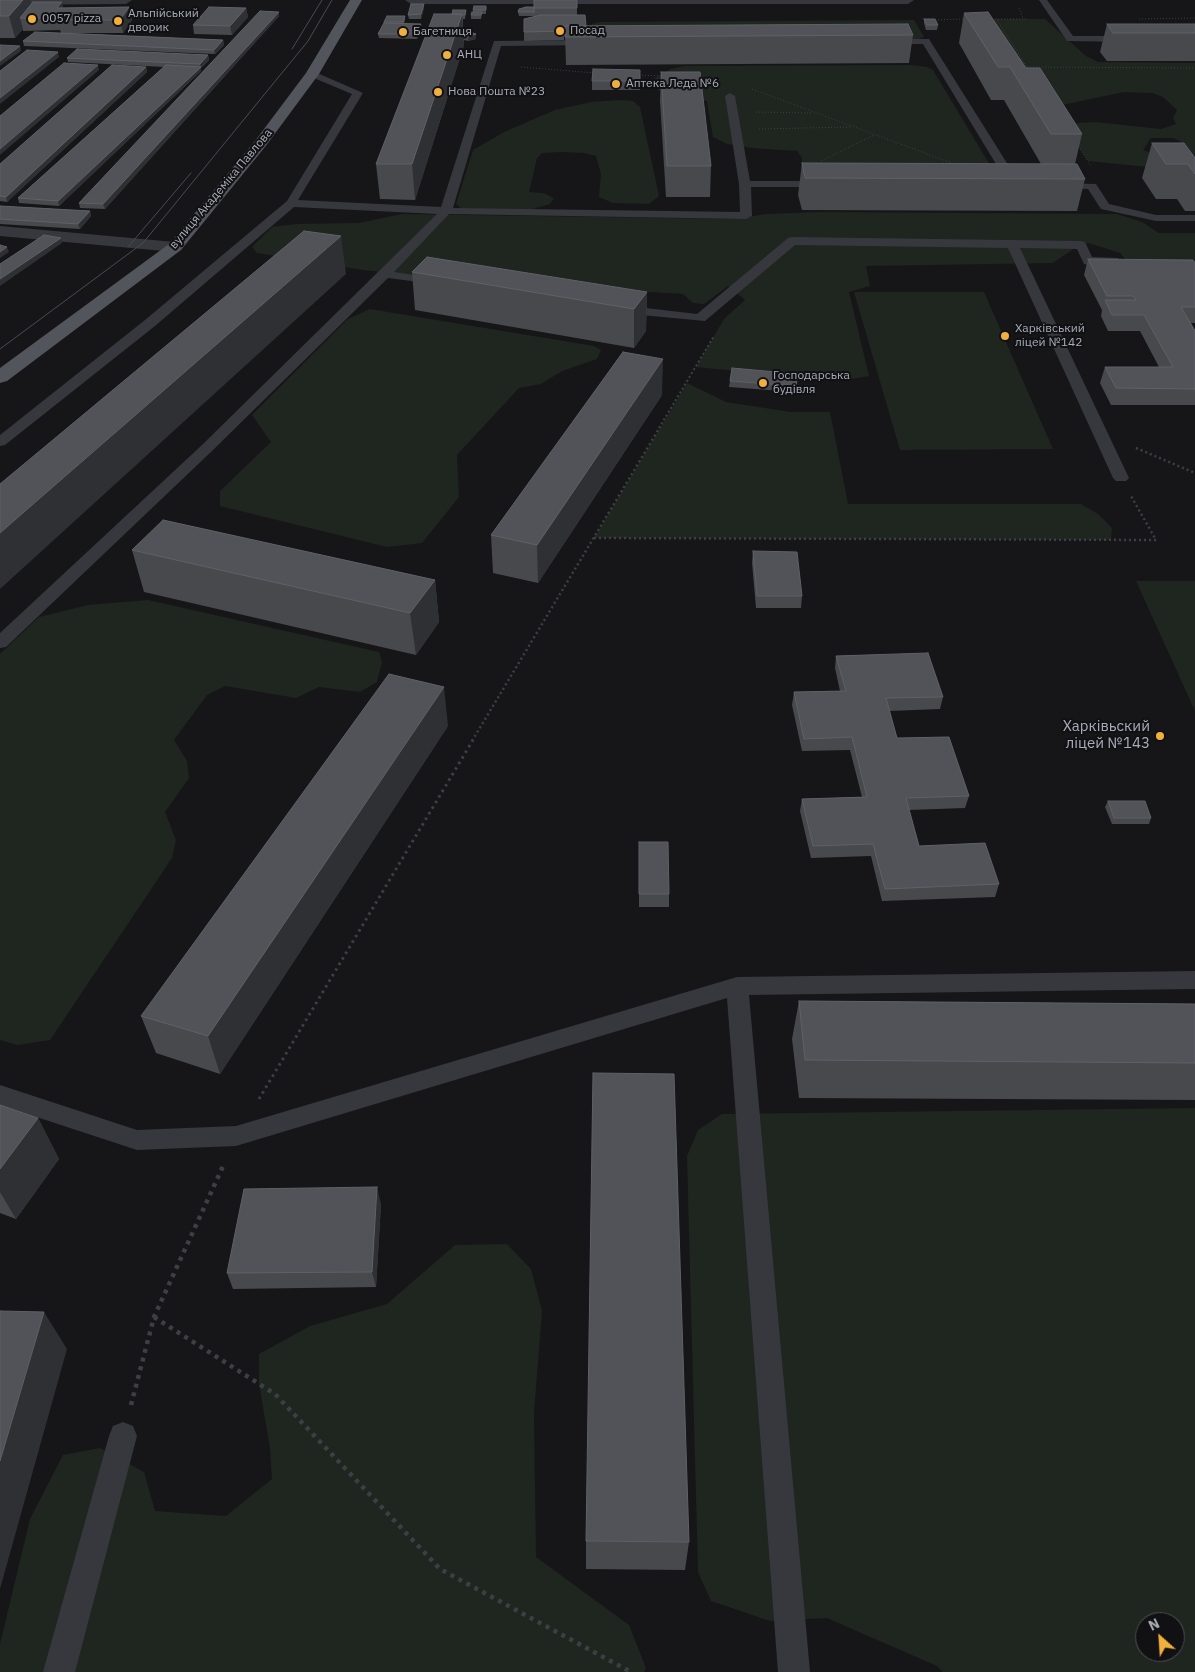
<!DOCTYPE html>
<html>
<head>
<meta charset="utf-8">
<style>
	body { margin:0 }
	#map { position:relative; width:1195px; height:1672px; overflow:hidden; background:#161618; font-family:"IBM Plex Sans",sans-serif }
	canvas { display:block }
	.north { position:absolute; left:1135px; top:1612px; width:50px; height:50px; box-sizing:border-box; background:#111113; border:1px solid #4d4f55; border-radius:50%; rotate:334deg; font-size:14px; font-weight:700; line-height:20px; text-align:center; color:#a8adb8 }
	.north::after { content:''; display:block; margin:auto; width:18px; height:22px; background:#f2b134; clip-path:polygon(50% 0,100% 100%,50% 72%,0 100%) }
</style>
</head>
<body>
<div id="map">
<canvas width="1195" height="1672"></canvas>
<div class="north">N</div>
</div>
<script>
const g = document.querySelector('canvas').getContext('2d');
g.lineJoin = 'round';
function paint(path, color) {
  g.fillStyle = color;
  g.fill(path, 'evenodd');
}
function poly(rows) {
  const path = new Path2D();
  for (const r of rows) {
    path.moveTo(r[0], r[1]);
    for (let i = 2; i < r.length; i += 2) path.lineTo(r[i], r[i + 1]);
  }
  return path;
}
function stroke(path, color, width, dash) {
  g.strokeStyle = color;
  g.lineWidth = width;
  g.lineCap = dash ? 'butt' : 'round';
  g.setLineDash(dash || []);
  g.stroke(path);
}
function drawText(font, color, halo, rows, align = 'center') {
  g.font = font + ' "IBM Plex Sans",sans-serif';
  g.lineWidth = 4;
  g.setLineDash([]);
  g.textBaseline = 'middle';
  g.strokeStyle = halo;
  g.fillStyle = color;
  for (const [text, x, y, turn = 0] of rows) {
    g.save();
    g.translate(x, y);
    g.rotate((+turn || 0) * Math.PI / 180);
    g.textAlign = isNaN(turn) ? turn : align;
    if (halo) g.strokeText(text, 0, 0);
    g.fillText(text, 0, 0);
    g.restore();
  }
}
const green = poly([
	[978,19,1045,19,1086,56,1098,62,1195,63,1195,169,1192,158,1180,141,1173,138,1151,138,1143,150,1158,156,1159,168,1088,161,1067,129,1078,123,1095,122,1161,129,1176,124,1173,118,1177,110,1163,97,1152,93,1124,92,1062,105,1050,103],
	[914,20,924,37,916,40,589,35,592,24,600,22],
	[910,65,927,67,933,70,993,170,801,171,802,158,797,151,752,148,727,144,713,137,707,101,671,95,658,90,651,80,671,69,684,66],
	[620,100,633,101,640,107,659,196,649,204,613,203,599,197,601,174,596,156,584,153,561,152,542,153,537,158,529,192,543,193,554,198,550,204,529,210,462,209,456,204,473,150,504,132,555,110,591,102],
	[819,212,1117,214,1142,222,1159,233,1195,233,1195,275,1132,267,1120,253,1092,244,1066,241,1072,250,1053,263,866,266,870,286,849,292,869,376,838,381,696,367,724,319,745,300,728,286,704,304,693,303,683,294,451,279,363,270,257,253,252,247,272,227,296,224,359,223,402,214,738,219,765,214],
	[854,292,984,292,1053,449,900,450],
	[370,309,594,346,601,350,597,359,562,371,541,384,519,388,457,455,459,497,422,543,387,547,220,506,220,491,271,442,252,415,348,319],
	[687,383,726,402,791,412,830,412,848,504,1081,504,1098,514,1112,528,1111,540,594,538],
	[1136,581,1195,581,1195,711],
	[148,600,379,652,382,662,377,682,360,692,319,687,296,698,225,686,207,695,174,740,187,761,189,778,165,812,176,840,172,858,50,1040,17,1045,0,1040,0,654,39,617,88,605],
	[1195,1108,1195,1672,943,1672,937,1666,827,1618,770,1621,711,1601,698,1572,687,1156,698,1130,722,1114],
	[1145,1622,1175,1622,1175,1652,1145,1652],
	[507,1244,531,1269,542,1311,534,1413,536,1557,629,1625,646,1668,644,1672,0,1672,0,1644,30,1519,63,1455,100,1448,144,1472,155,1511,226,1516,272,1479,270,1449,259,1383,259,1354,310,1326,387,1304,455,1245]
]);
const pathFar4 = poly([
	[1019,8,1023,18],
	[989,19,1028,19],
	[1139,19,1195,18],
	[932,20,966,19],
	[997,20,1030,72],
	[521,67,595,73],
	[1027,67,1195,68],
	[636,75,665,76],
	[698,78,717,79],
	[752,89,957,165],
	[756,112,812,113],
	[759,129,850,127],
	[1077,144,1091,166],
	[821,161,874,135]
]);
const pathFar3 = poly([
	[659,428,714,336]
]);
const pathFar2 = poly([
	[1136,448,1195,473],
	[594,538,1156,540,1131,496],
	[472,741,660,427]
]);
const pathFar1 = poly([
	[259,1099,473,740]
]);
const path = poly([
	[154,1317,275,1394,440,1569,631,1672],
	[131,1405,154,1317,224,1164]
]);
const service = poly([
	[1039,0,1047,0,1073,36,1131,36,1136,39,1131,42,1067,41,1039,0],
	[884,39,929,39,1022,187,1020,189,1016,190,1010,187,923,44,887,44,884,43,884,39],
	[593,40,596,41,596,45,501,46,453,208,740,212,739,184,725,96,730,93,735,96,750,181,826,181,832,184,826,187,751,187,752,216,746,219,449,214,394,272,442,279,444,282,442,285,388,278,212,451,6,647,0,648,0,633,202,445,437,214,294,207,155,326,5,445,0,446,0,435,145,320,287,201,352,94,309,76,309,72,315,72,363,93,298,200,441,207,494,41,593,40],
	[1057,183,1096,184,1109,204,1156,215,1195,215,1195,221,1156,221,1101,209,1088,189,1053,188,1053,184,1057,183],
	[792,237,1081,241,1085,242,1092,257,1118,258,1120,261,1118,264,1114,265,1088,265,1084,264,1077,249,1020,248,1129,478,1126,481,1116,481,1113,478,1008,248,795,245,705,321,620,313,614,309,620,305,697,314,788,238,792,237],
	[1195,971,1195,989,749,995,810,1672,778,1672,727,998,236,1146,137,1150,0,1105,0,1085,137,1130,236,1126,737,977,1195,971],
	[123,1422,133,1426,137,1436,75,1672,43,1672,109,1436,113,1426,123,1422]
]);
const minor = poly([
	[0,226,175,242,181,244,183,247,181,250,175,252,0,236,0,226]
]);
const tertiary = poly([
	[0,0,132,0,126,4,0,5,0,0],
	[405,0,914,0,908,4,411,4,405,0]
]);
const primary = poly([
	[350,0,362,0,319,74,265,147,181,250,7,381,0,383,0,368,169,244,255,141,306,73,350,0]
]);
const tram = poly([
	[292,49,322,0],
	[128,247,191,173],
	[0,349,143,243,308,41,332,0]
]);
const wall = poly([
	[0,0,63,8,129,7,132,20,123,33,64,33,223,40,224,45,215,54,24,46,23,41,61,33,60,30,23,31,23,29,15,38,0,38],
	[577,0,577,15,586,26,913,35,909,63,566,65,565,36,564,36,564,40,524,41,524,32,534,16,519,16,518,12,534,7],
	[424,4,424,8,421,19,409,19,408,15],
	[486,6,486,14,482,14,481,19,471,19,471,15,473,12,473,10],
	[246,8,248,17,232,35,194,34,193,25],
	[466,10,465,19,463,19,463,30,476,34,476,39,468,41,464,40,464,45,415,200,380,199,376,164,452,14],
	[279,12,279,16,105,209,80,208,79,203],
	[964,13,1026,68,1082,134,1075,164,1085,179,1077,211,802,210,798,195,802,163,1041,164,1004,100,991,100,959,43],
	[405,16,405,20,404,24,421,28,417,39,379,38,378,34,384,22],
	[924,19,938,25,937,30,926,30,924,23],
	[1107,24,1195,24,1195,61,1107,61,1100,52],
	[208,55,209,60,201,68,201,71,59,206,19,203,18,198,164,67,68,62,67,58],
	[146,67,147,72,7,202,0,201,0,164],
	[661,72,711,166,710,197,666,197,660,101],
	[592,81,640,81,640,90,592,90],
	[1152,143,1195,158,1195,211,1185,211,1177,199,1156,199,1142,178],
	[0,206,90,211,91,216,80,229,0,224],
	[1088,259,1195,263,1195,323,1191,323,1195,330,1195,405,1111,405,1100,383,1105,367,1159,367,1140,331,1108,331,1101,316,1102,310,1084,275],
	[412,272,647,292,646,331,634,348,415,310],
	[798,374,795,392,729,387,730,381],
	[662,395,538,583,493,573,491,535],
	[132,550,435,580,439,622,416,655,144,592],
	[753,551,802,596,801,608,756,608,752,563],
	[836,656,943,697,940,709,889,711,897,738,969,796,965,808,909,810,919,846,999,884,995,897,882,901,871,856,811,858,800,811,802,799,862,797,850,750,802,751,792,705,794,692,840,691,835,668],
	[448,726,220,1074,156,1053,141,1016],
	[1108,801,1151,818,1149,824,1112,824,1105,807],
	[639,842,669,894,669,907,639,907],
	[799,1001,1195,1004,1195,1100,799,1098,792,1039],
	[0,1105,38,1118,59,1159,16,1219,0,1213],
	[381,1204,376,1287,233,1289,227,1273],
	[586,1541,689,1542,685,1570,586,1569]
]);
const shadedWall = poly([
	[23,0,30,0,34,16,20,18,23,29,15,38,9,16],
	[62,2,65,15,57,8],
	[424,4,424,8,421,19,421,14],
	[129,7,132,20,123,33,120,20],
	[246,8,248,17,232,35,230,26],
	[279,12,279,16,105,209,103,204],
	[462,14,464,45,415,200,412,164],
	[421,24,421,28,417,39,416,34],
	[476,34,476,39,468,41,468,37],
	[223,40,224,45,215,54,214,50],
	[20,46,21,51,0,66,0,61],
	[58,52,59,57,0,104,0,98],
	[208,55,209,60,201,68,200,64],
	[98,65,99,70,0,155,0,149],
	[146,67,147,72,7,202,6,197],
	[201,67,201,71,59,206,58,201],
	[90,211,91,216,80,229,78,224],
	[341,236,346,274,0,589,0,533],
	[61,238,62,243,0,286,0,279],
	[7,247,9,252,0,258,0,252],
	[647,292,646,331,634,348,634,309],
	[663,359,662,395,538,583,537,545],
	[435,580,439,622,416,655,410,613],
	[444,687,448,726,220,1074,208,1036],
	[38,1118,59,1159,16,1219,0,1192,0,1169],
	[377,1187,381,1204,376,1287,372,1272],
	[44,1312,67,1349,0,1589,0,1461]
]);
const building = poly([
	[0,0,23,0,9,16,0,16,0,0],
	[534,0,577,0,577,8,534,8,534,0],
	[33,2,62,2,57,8,129,7,120,20,58,20,60,18,20,18,33,2],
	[411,4,424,4,421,14,408,15,411,4],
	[474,6,486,6,486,10,473,10,474,6],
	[209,7,246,8,230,26,193,25,209,7],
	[526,7,534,7,534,12,518,12,519,9,526,7],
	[453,10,466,10,465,15,452,14,453,10],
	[260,11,279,12,103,204,79,203,260,11],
	[472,12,482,12,481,15,471,15,472,12],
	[988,12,1026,68,1040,68,1082,134,1051,134,1010,67,998,67,964,13,988,12],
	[434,14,462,14,412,164,376,164,434,14],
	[541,15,585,15,586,26,565,26,565,27,564,27,564,31,524,32,524,19,541,15],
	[387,16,405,16,403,22,384,22,387,16],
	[924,19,935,19,938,25,927,25,924,19],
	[384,23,421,24,416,34,378,34,384,23],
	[908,24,913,35,565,37,565,26,908,24],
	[1107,24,1195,24,1195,33,1113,33,1107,24],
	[463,30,476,34,468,37,464,35,463,30],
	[35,32,223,40,214,50,23,41,35,32],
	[0,45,20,46,0,61,0,45],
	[77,49,208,55,200,64,67,58,77,49],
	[27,50,58,52,0,98,0,71,27,50],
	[64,63,98,65,0,149,0,116,64,63],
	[112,65,146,67,6,197,0,196,0,164,112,65],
	[166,65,201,67,58,201,18,198,166,65],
	[593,69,640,70,640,81,592,81,593,69],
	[661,72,700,72,711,166,667,166,661,72],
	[1152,143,1184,143,1195,158,1195,174,1188,164,1166,164,1152,143],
	[802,163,1077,164,1085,179,805,178,802,163],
	[0,206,90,211,78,224,0,219,0,206],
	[304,231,341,236,0,533,0,484,304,231],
	[44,235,61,238,0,279,0,264,44,235],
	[0,245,7,247,0,252,0,245],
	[427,257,647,292,634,309,412,272,427,257],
	[1088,259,1193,260,1195,263,1195,307,1181,307,1195,331,1195,389,1116,388,1105,367,1173,367,1144,315,1112,315,1105,300,1136,300,1133,296,1107,296,1088,259],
	[623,352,663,359,537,545,491,535,623,352],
	[732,368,798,374,796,386,730,381,732,368],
	[163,520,435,580,410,613,132,550,163,520],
	[753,551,797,552,802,596,757,596,753,551],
	[928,653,943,697,886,698,897,738,949,737,969,796,906,798,919,846,985,843,999,884,885,889,873,844,813,846,802,799,867,797,852,737,804,739,794,692,846,691,836,656,928,653],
	[389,674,444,687,208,1036,141,1016,389,674],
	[1108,801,1145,801,1151,818,1114,818,1108,801],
	[639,842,668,842,669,894,639,894,639,842],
	[799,1001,1195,1004,1195,1063,805,1060,799,1001],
	[593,1073,674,1074,689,1542,586,1541,593,1073],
	[0,1105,38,1118,0,1169,0,1105],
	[377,1187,372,1272,227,1273,244,1189,377,1187],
	[0,1311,44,1312,0,1461,0,1311]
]);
const markers = [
	[32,19,5,"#f2b134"],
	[118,21,5,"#f2b134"],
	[560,31,5,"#f2b134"],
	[403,32,5,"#f2b134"],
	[447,55,5,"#f2b134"],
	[616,84,5,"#f2b134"],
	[438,92,5,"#f2b134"],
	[1005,336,5,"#f2b134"],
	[763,383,5,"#f2b134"],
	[1160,736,5,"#f2b134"]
];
const farPoinames = [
	["Альпійський",128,14],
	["дворик",128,28],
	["0057 pizza",42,19],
	["Посад",570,31],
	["Багетниця",413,32],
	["АНЦ",457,55],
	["Аптека Леда №6",626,84],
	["Нова Пошта №23",448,92],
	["Харківський",1015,329],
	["ліцей №142",1015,343],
	["Господарська",773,376],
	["будівля",773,390]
];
const farStreetnames = [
	["вулиця Академіка Павлова",221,189,-50]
];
const poiNames = [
	["Харківьский",1150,727],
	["ліцей №143",1150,744]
];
paint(green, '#1e261f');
stroke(pathFar4, '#3d3f44', 1, [1, 2]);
stroke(pathFar3, '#3d3f44', 2, [2, 2.5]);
stroke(pathFar2, '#3d3f44', 2.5, [2, 3]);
stroke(pathFar1, '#3d3f44', 3, [2.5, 4]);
stroke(path, '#3d3f44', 4.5, [4, 5]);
paint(service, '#37383d');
paint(minor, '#37383d');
paint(tertiary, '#37383d');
paint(primary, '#53555c');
stroke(tram, '#4a4c52', 1);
paint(wall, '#47494d');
paint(shadedWall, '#2f3033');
paint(building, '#525359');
stroke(building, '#5f6168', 1);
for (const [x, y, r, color] of markers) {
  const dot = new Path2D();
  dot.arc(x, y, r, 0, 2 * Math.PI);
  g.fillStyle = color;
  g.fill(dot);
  stroke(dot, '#111113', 2);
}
drawText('12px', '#a8adb8', '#111113', farPoinames, 'left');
drawText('12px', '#a8adb8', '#111113', farStreetnames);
drawText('15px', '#a8adb8', '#111113', poiNames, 'right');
</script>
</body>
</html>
